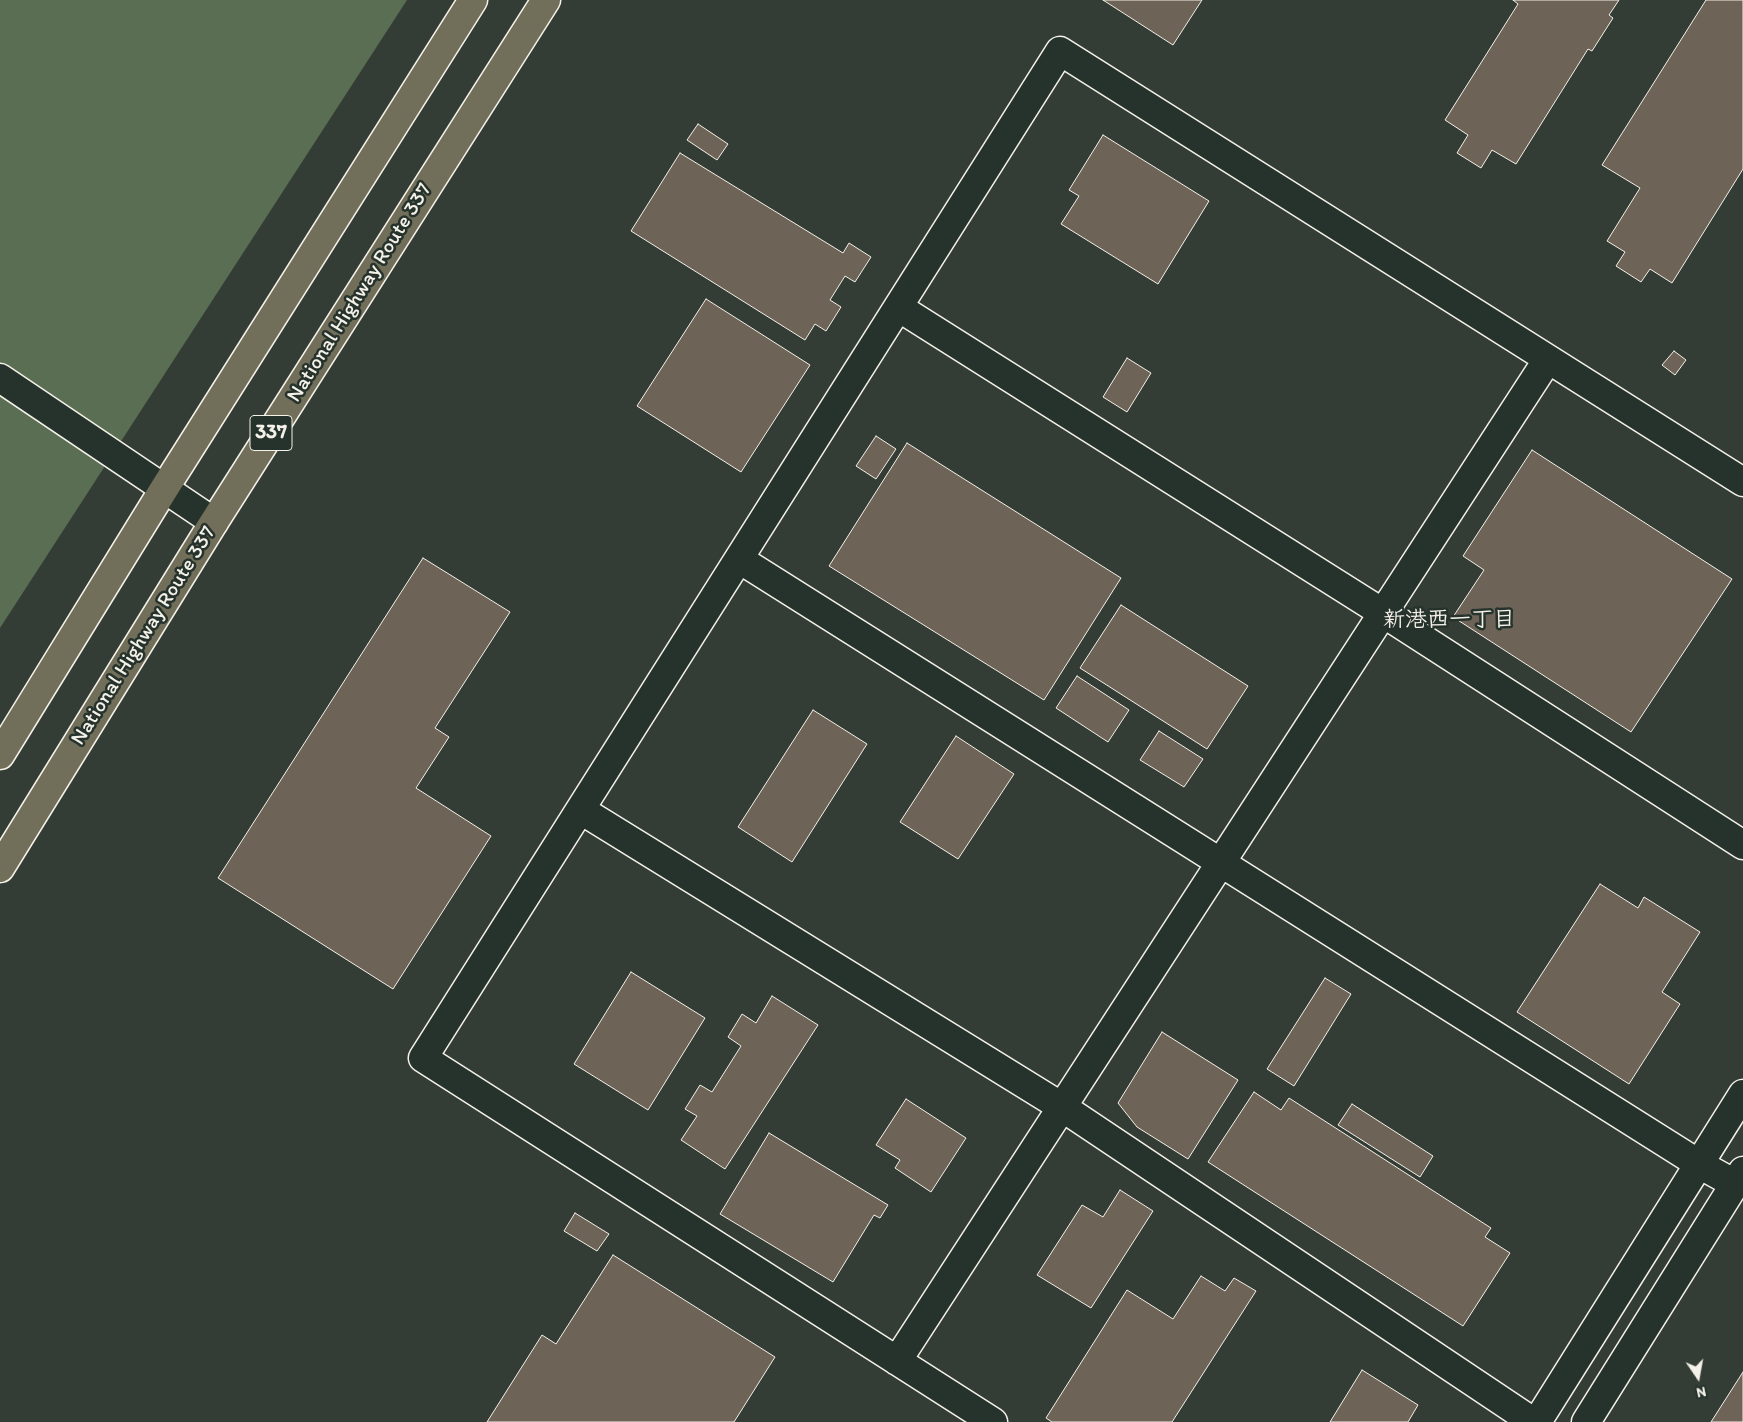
<!DOCTYPE html>
<html>
<head>
<meta charset="utf-8">
<style>
	body { margin:0 }
	#map { position:relative; width:1743px; height:1422px; overflow:hidden; background:#343d35; font-family:Itim,sans-serif }
	canvas { display:block }
	.north { position:absolute; left:1673px; top:1352px; width:50px; height:50px; -webkit-text-stroke:4px #26332d; paint-order:stroke; rotate:168deg; font-size:14px; font-weight:700; line-height:20px; text-align:center; color:#f4f1e8 }
	.north::after { content:''; display:block; margin:auto; width:18px; height:22px; background:#f4f1e8; clip-path:polygon(50% 0,100% 100%,50% 72%,0 100%) }
</style>
</head>
<body>
<div id="map">
<canvas width="1743" height="1422"></canvas>
<div class="north">N</div>
</div>
<script>
const g = document.querySelector('canvas').getContext('2d');
g.lineJoin = 'round';
function paint(path, color) {
  g.fillStyle = color;
  g.fill(path, 'evenodd');
}
function poly(rows) {
  const path = new Path2D();
  for (const r of rows) {
    path.moveTo(r[0], r[1]);
    for (let i = 2; i < r.length; i += 2) path.lineTo(r[i], r[i + 1]);
  }
  return path;
}
function stroke(path, color, width, dash) {
  g.strokeStyle = color;
  g.lineWidth = width;
  g.lineCap = dash ? 'butt' : 'round';
  g.setLineDash(dash || []);
  g.stroke(path);
}
function drawText(font, color, halo, rows, align = 'center') {
  g.font = font + ' Itim,"Klee One",sans-serif';
  g.lineWidth = 5;
  g.setLineDash([]);
  g.textBaseline = 'middle';
  g.strokeStyle = halo;
  g.fillStyle = color;
  for (const [text, x, y, turn = 0] of rows) {
    g.save();
    g.translate(x, y);
    g.rotate((+turn || 0) * Math.PI / 180);
    g.textAlign = isNaN(turn) ? turn : align;
    if (halo) g.strokeText(text, 0, 0);
    g.fillText(text, 0, 0);
    g.restore();
  }
}
const green = poly([
	[0,0,407,0,0,628]
]);
const building = poly([
	[1103,0,1202,0,1173,45,1103,0],
	[1513,0,1619,0,1609,15,1613,18,1592,51,1588,49,1516,164,1492,150,1481,168,1457,153,1468,135,1445,120,1518,4,1513,0],
	[1706,0,1743,0,1743,169,1672,283,1650,269,1641,282,1616,266,1625,252,1607,241,1640,188,1602,165,1706,0],
	[698,124,728,144,717,160,687,140,698,124],
	[1103,135,1209,201,1158,284,1061,224,1079,196,1069,190,1103,135],
	[680,153,843,253,849,243,871,257,855,282,845,276,830,300,841,307,826,331,815,324,805,340,631,231,680,153],
	[706,299,810,365,741,472,637,406,706,299],
	[1674,351,1686,360,1675,375,1662,365,1674,351],
	[1127,358,1151,373,1127,412,1103,397,1127,358],
	[876,436,896,449,876,479,856,466,876,436],
	[907,443,1121,578,1044,700,829,566,907,443],
	[1532,450,1732,579,1631,732,1453,617,1484,570,1463,556,1532,450],
	[423,558,510,612,435,728,449,737,416,788,491,836,393,989,218,878,423,558],
	[1121,605,1248,686,1207,749,1080,668,1121,605],
	[1077,676,1129,710,1108,742,1056,708,1077,676],
	[813,710,867,744,792,862,738,827,813,710],
	[1159,731,1203,759,1184,787,1140,760,1159,731],
	[956,736,1014,774,958,859,900,822,956,736],
	[1600,884,1638,908,1644,897,1700,932,1662,992,1680,1004,1629,1084,1517,1012,1600,884],
	[631,972,705,1018,648,1110,574,1064,631,972],
	[1325,978,1351,994,1294,1086,1267,1069,1325,978],
	[772,996,818,1025,725,1169,681,1140,697,1116,685,1109,700,1085,712,1092,741,1046,728,1037,742,1014,756,1023,772,996],
	[1162,1032,1238,1080,1188,1159,1137,1127,1118,1103,1162,1032],
	[1254,1092,1281,1110,1289,1098,1491,1228,1485,1237,1510,1253,1463,1326,1208,1162,1254,1092],
	[906,1099,966,1138,931,1192,895,1168,900,1160,876,1145,906,1099],
	[1352,1104,1433,1156,1420,1177,1338,1125,1352,1104],
	[769,1133,888,1205,880,1218,874,1215,833,1282,720,1214,769,1133],
	[1120,1190,1153,1211,1091,1308,1037,1275,1082,1205,1103,1217,1120,1190],
	[575,1213,609,1234,597,1251,564,1231,575,1213],
	[613,1255,775,1357,734,1422,487,1422,542,1335,556,1344,613,1255],
	[1201,1276,1225,1291,1234,1278,1256,1291,1172,1422,1052,1422,1046,1418,1127,1290,1173,1319,1201,1276],
	[1362,1370,1418,1405,1408,1422,1330,1422,1362,1370],
	[1743,1372,1743,1422,1711,1422,1743,1372]
]);
const street = poly([
	[898,307,1383,613,1743,845],
	[0,378,214,522],
	[739,559,1699,1164,1735,1184],
	[581,810,1062,1107,1533,1422],
	[897,1361,1548,359],
	[993,1422,423,1058,1060,51,1743,482]
]);
const secondary = poly([
	[1537,1422,1743,1094],
	[1586,1422,1743,1171]
]);
const highway = poly([
	[0,755,164,489,473,0],
	[0,868,214,522,546,0]
]);
const shields = [
	[271,433,42]
];
const shieldNames = [
	["337",271,433]
];
const streetNames = [
	["National Highway Route 337",360,293,-58],
	["National Highway Route 337",144,636,-58]
];
const neighbourhoodNames = [
	["新港西一丁目",1449,620]
];
paint(green, '#596e52');
paint(building, '#6d6357');
stroke(building, '#f4f1e8', 1);
stroke(street, '#f4f1e8', 31);
stroke(secondary, '#f4f1e8', 31);
stroke(highway, '#f4f1e8', 31);
stroke(street, '#26332d', 28);
stroke(secondary, '#26332d', 28);
stroke(highway, '#716e59', 28);
for (const [x, y, w] of shields) {
  const box = new Path2D();
  box.roundRect(x - w / 2, y - 17.5, w, 35, 4);
  g.fillStyle = '#26332d';
  g.fill(box);
  stroke(box, '#f4f1e8', 1);
}
drawText('bold 20px', '#f4f1e8', null, shieldNames);
drawText('21px', '#f4f1e8', '#26332d', streetNames);
drawText('bold 22px', '#f4f1e8', '#26332d', neighbourhoodNames);
</script>
</body>
</html>
